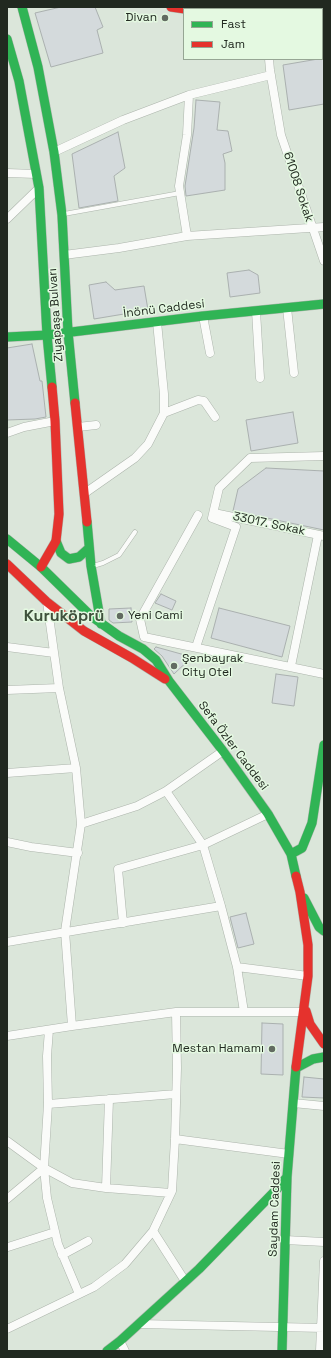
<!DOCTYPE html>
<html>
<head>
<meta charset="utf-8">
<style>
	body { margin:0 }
	#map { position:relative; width:331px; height:1358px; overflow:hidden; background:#dbe6da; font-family:"Space Grotesk",sans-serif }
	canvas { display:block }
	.frame { position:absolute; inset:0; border:8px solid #212920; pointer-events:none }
	.legend { position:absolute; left:183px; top:8px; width:140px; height:52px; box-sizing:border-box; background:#e4f9e1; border:1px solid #96a694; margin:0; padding:5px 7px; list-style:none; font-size:12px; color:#212920 }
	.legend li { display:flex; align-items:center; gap:8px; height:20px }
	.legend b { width:20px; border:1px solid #96a694 }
</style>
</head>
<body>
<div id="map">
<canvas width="331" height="1358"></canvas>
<div class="frame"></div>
<ul class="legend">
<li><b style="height:5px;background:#30b455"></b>Fast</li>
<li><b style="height:5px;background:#e5322d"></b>Jam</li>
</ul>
</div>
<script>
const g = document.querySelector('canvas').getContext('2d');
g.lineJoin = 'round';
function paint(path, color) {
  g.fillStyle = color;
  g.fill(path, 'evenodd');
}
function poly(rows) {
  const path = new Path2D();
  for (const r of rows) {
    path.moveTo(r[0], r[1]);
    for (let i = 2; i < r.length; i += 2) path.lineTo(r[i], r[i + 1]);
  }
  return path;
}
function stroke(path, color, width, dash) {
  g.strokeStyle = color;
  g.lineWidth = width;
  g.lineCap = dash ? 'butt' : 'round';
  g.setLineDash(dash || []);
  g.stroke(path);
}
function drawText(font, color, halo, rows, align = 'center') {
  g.font = font + ' "Space Grotesk",sans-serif';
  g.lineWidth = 3;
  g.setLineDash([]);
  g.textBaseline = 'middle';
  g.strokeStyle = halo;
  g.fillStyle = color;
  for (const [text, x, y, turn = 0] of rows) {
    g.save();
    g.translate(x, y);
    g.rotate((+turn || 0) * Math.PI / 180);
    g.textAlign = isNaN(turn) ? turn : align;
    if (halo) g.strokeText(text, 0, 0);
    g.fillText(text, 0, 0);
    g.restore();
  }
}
const building = poly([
	[61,7,95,7,103,27,97,30,103,53,51,67,35,13,61,7],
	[324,58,324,104,289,110,283,65,324,58],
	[196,100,220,102,217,130,228,131,232,151,223,154,225,163,225,190,186,196,185,186,194,128,196,100],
	[118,132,125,168,114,176,118,201,79,208,72,154,118,132],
	[249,270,258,275,260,293,230,297,227,273,249,270],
	[106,282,115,290,144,286,148,310,94,319,89,285,106,282],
	[32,344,40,381,42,381,46,417,35,419,7,420,7,348,32,344],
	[293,412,298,443,251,451,246,420,293,412],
	[266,468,324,471,324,530,233,511,238,489,266,468],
	[161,594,176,601,172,610,155,603,161,594],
	[131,608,132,622,113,623,109,620,109,609,131,608],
	[219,608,290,626,282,657,211,638,219,608],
	[156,647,192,657,174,674,162,656,154,649,156,647],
	[276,674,298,677,294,706,272,703,276,674],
	[246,913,254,944,238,948,230,917,246,913],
	[262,1023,283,1024,283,1075,261,1074,262,1023],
	[304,1077,324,1079,324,1098,302,1097,304,1077]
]);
const highwayTunnel = poly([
	[321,7,324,7]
]);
const lane = poly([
	[64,214,180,193],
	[93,566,103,563,119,555,135,532]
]);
const street = poly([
	[269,59,270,70,281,135,324,261],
	[54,152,123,120,189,95,271,75],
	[7,173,36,174],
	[7,219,39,188],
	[187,236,179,186,187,135,189,95],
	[64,255,119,248,187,236,324,227],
	[287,308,294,373],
	[256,311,260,378],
	[203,316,210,353],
	[164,413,198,400,204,401,215,417],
	[78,427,96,425],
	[7,433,24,427,55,421],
	[85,493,135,458,148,444,164,413,164,394,157,322],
	[214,513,324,536],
	[198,515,140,619,144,637,324,674],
	[47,602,59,688,76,768,81,824,65,931,72,1026],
	[7,647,54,653],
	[196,647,236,527,212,518,219,488,250,458,324,456],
	[291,666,318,535],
	[7,690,59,688],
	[7,773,76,768],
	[166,791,203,845,221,906,237,967,244,1012],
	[81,824,137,806,166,791,223,751],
	[7,842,31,847,78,853],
	[123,923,118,869,203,845,268,814],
	[7,942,221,906],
	[237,967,308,976],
	[49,1030,47,1056,48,1104,44,1168,47,1198,58,1244,79,1294],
	[7,1036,72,1026,176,1012,304,1012],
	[293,1103,324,1106],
	[48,1104,176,1094],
	[175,1139,289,1154],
	[7,1141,44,1168,72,1183,106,1188,171,1193],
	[106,1188,109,1099],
	[7,1199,44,1168],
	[153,1231,185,1281],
	[285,1240,324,1242],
	[8,1247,55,1232],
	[62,1255,88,1241],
	[139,1324,324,1328],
	[7,1329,94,1287,125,1264,153,1231,172,1191,175,1139,177,1068,176,1012],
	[120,1341,125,1351],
	[320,1351,324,1261]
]);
const fast = poly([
	[22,7,38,67,54,152,62,215,68,332,75,403],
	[309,9,310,7],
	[322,33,324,34],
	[7,39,19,81,39,188,47,335,52,387],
	[7,337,47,335,203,316,324,304],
	[87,522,91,566,101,624],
	[7,539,41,567,91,616,119,636,143,649,156,660,169,681,223,751,268,814,291,854,296,876],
	[56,541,61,553,69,559,79,557,89,548],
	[291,854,302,848,312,823,324,745],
	[304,898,319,927,324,931],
	[296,1068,313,1059,324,1057],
	[107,1351,120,1341,199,1269,276,1190,287,1177],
	[282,1351,287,1177,296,1067]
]);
const jam = poly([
	[171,7,185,9],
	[75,403,87,522],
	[7,564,47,602,84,631,132,658,165,679],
	[41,567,56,541,59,514,55,421,52,387],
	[306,1011,310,1024,324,1044],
	[296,1067,308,976,308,945,300,892,296,876]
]);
const markers = [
	[165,18,4,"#626b61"],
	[120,616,4,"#626b61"],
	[174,666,4,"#626b61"],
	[272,1049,4,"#626b61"]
];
const poiNames = [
	["Divan",157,18],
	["Yeni Cami",128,616,"left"],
	["Şenbayrak",182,659,"left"],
	["City Otel",182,673,"left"],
	["Mestan Hamamı",264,1049]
];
const streetNames = [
	["61008 Sokak",298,187,72],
	["İnönü Caddesi",164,309,-7],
	["Ziyapaşa Bulvarı",56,315,-94],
	["33017. Sokak",269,524,12],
	["Sefa Özler Caddesi",233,746,53],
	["Saydam Caddesi",275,1209,-88]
];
const districtNames = [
	["Kuruköprü",64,617]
];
paint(building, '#d4dadc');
stroke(building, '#aab0af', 1);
stroke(highwayTunnel, '#b6c0b5', 15, [15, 8]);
stroke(lane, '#acb4ab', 5);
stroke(street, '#acb4ab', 9);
stroke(fast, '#acb4ab', 10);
stroke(jam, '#acb4ab', 10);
stroke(lane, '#fafbf9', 4);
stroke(street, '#fafbf9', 8);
stroke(fast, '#30b455', 9);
stroke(jam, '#e5322d', 9);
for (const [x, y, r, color] of markers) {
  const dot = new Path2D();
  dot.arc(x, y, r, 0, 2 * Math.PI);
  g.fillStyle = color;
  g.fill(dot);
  stroke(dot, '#e4f9e1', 1.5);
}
drawText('12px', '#212920', '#e4f9e1', poiNames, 'right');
drawText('12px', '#212920', '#e4f9e1', streetNames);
drawText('bold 16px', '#3f513c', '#e4f9e1', districtNames);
</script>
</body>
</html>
